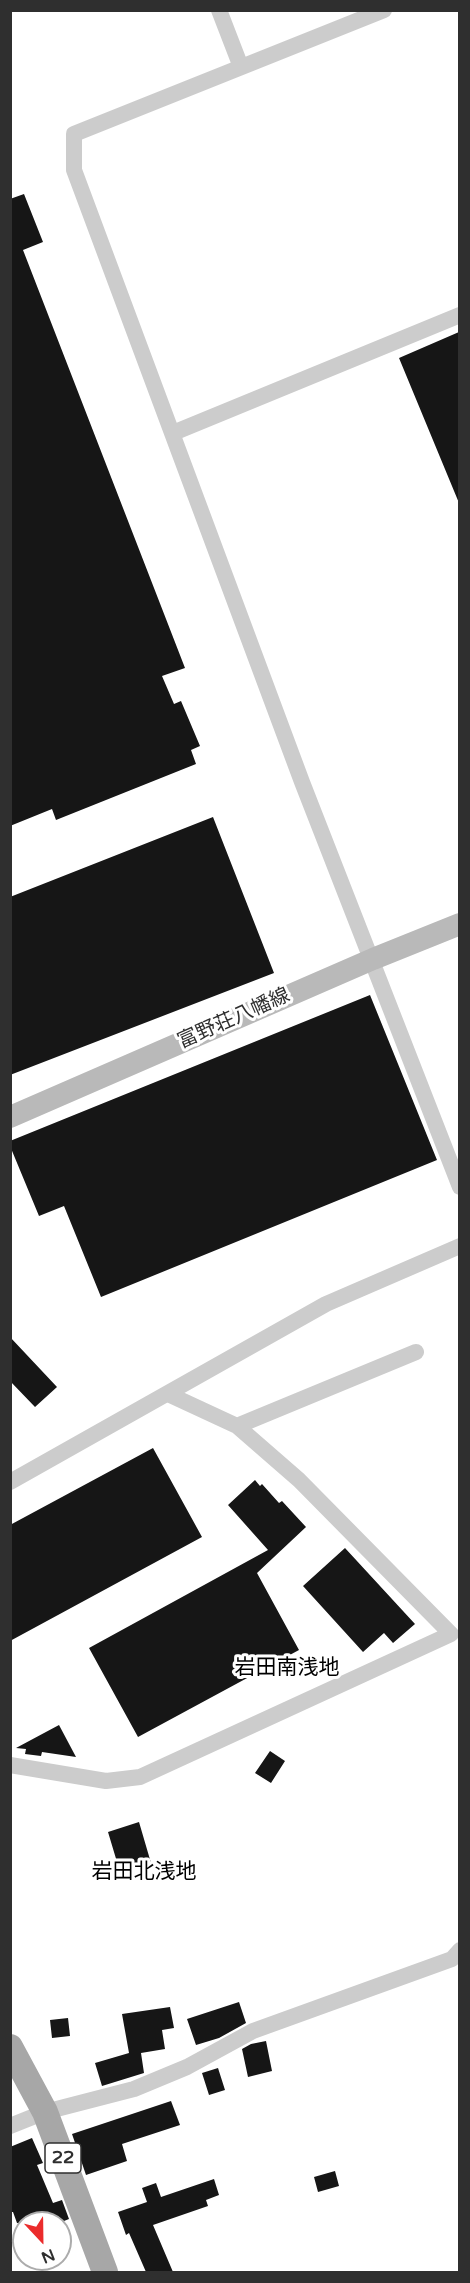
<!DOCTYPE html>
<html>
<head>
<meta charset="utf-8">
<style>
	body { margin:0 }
	#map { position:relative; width:470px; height:2283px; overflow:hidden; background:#fff; font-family:"Varela Round",sans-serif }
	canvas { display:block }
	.frame { position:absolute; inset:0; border:12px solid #2f2f2f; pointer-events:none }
	.north { position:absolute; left:12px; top:2211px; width:60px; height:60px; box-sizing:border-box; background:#fff; border:2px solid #acacac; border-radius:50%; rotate:158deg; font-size:16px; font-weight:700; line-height:24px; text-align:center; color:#2f2f2f }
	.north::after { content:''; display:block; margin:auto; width:21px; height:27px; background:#eb2c2c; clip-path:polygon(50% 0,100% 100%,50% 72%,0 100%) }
</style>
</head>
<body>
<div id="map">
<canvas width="470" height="2283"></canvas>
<div class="frame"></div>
<div class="north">N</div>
</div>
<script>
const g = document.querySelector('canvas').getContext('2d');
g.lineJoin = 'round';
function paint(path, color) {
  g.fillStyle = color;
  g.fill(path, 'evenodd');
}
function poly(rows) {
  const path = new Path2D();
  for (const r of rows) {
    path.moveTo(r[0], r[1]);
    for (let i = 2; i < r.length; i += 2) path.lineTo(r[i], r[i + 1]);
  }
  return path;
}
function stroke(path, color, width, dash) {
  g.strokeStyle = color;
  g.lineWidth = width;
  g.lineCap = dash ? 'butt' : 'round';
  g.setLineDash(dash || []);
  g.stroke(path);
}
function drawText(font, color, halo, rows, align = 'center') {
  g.font = font + ' "Varela Round","Noto Sans JP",sans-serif';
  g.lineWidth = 6;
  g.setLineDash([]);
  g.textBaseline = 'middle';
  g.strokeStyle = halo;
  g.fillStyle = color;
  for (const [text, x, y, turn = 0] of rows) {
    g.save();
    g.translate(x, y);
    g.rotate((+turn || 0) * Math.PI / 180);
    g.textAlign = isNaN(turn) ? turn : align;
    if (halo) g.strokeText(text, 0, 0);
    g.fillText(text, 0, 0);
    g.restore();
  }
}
const building = poly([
	[24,194,43,242,23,250,185,668,162,676,174,704,181,701,200,746,191,750,196,764,56,820,52,809,10,826,10,199],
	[459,332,459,503,399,358],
	[213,817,274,973,10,1075,10,897],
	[370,995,437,1160,101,1297,64,1206,39,1216,10,1146,10,1141],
	[10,1337,57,1387,35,1407,10,1381],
	[153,1448,202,1537,10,1641,10,1525],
	[255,1480,260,1486,262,1484,279,1503,282,1501,306,1527,257,1573,299,1650,138,1737,89,1648,268,1550,228,1505],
	[345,1548,415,1624,393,1643,384,1633,363,1652,303,1586],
	[59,1725,76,1757,42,1752,41,1756,25,1754,26,1749,16,1748],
	[270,1751,285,1761,271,1783,255,1773],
	[139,1822,151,1863,120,1872,108,1832],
	[239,2002,246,2023,219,2038,196,2045,187,2019],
	[170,2007,174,2028,162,2030,165,2049,141,2053,144,2073,102,2086,95,2063,129,2053,122,2014],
	[68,2018,70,2036,52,2038,50,2020],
	[266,2041,272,2071,248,2077,242,2049,251,2044],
	[218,2068,225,2090,209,2095,202,2073],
	[171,2101,180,2125,122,2144,127,2161,86,2175,72,2134],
	[32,2138,43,2163,37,2165,53,2203,62,2200,69,2219,59,2223,17,2223,13,2212,10,2212,10,2147],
	[335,2171,339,2186,318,2192,314,2177],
	[214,2179,219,2195,206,2200,208,2206,153,2225,173,2272,146,2272,129,2233,126,2235,118,2212,147,2202,142,2188,156,2183,161,2197]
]);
const street = poly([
	[219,10,241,67],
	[384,10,74,134,74,170,302,782,460,1187],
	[173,433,460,315],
	[237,1426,416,1352],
	[10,1482,326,1304,460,1246],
	[10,1765,106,1781,140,1777,451,1634,299,1480,237,1426,168,1394],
	[10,2126,45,2112,134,2089,187,2067,253,2031,452,1959,460,1950]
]);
const secondary = poly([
	[10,1117,373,959,460,924]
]);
const primary = poly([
	[10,2047,45,2112,105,2272]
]);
const shields = [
	[63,2158,36]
];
const shieldNames = [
	["22",63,2158]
];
const streetNames = [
	["富野荘八幡線",234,1019,-24]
];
const neighbourhoodNames = [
	["岩田南浅地",287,1668],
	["岩田北浅地",144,1872]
];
paint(building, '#161616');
stroke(street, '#ccc', 16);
stroke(secondary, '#b9b9b9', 22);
stroke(primary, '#a7a7a7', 26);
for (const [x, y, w] of shields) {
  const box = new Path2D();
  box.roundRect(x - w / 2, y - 15, w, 30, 4.5);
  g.fillStyle = '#fff';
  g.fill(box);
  stroke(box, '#2f2f2f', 1.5);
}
drawText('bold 18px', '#2f2f2f', null, shieldNames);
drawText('20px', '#2f2f2f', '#fff', streetNames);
drawText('21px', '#000', '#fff', neighbourhoodNames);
</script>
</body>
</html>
